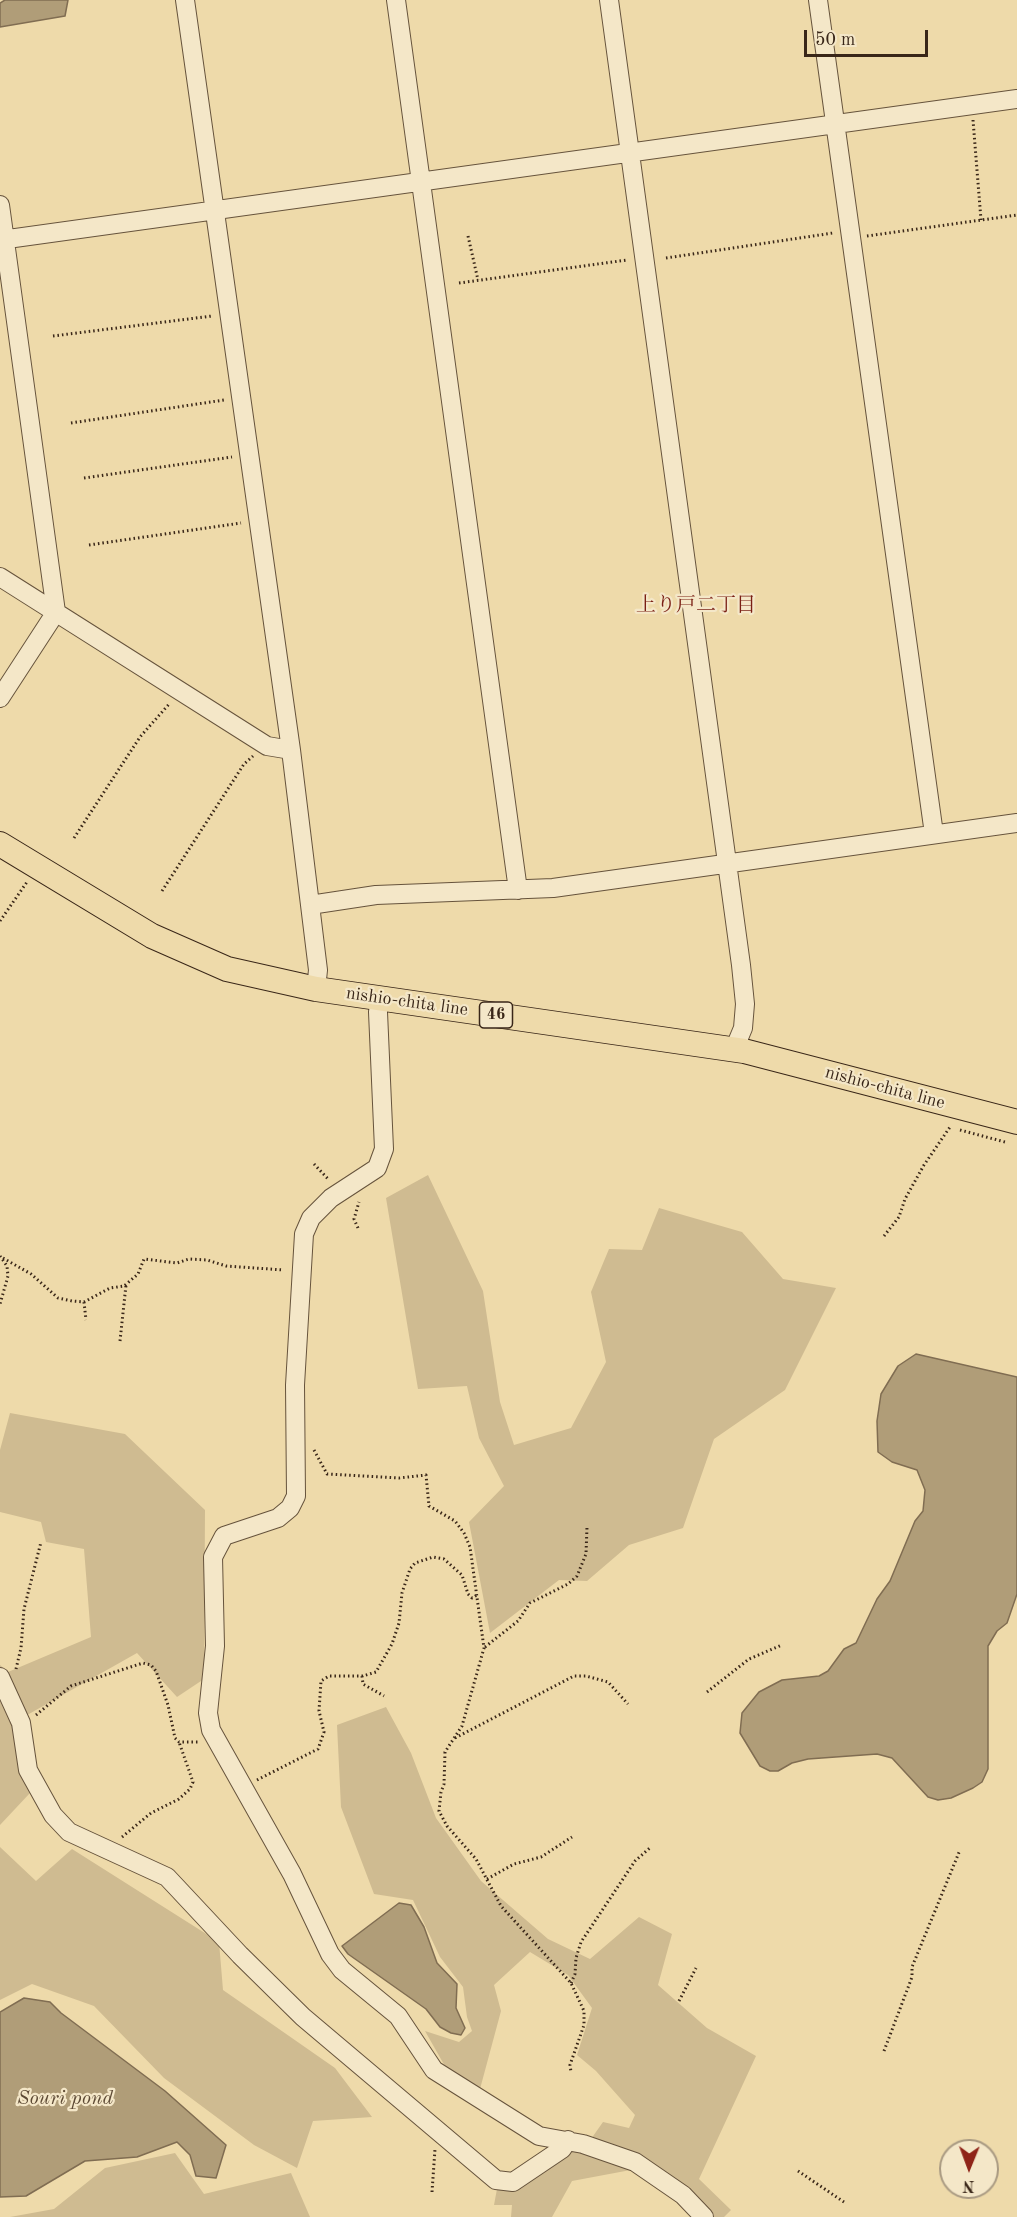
<!DOCTYPE html>
<html>
<head>
<meta charset="utf-8">
<style>
	body { margin:0 }
	#map { position:relative; width:1017px; height:2217px; overflow:hidden; background:#eedaaa; font-family:"Old Standard TT",serif }
	canvas { display:block }
	.north { position:absolute; left:939px; top:2139px; width:60px; height:60px; box-sizing:border-box; background:#f4e7c8; border:2px solid #a99a82; border-radius:50%; rotate:181deg; font-size:16px; font-weight:700; line-height:24px; text-align:center; color:#392618 }
	.north::after { content:''; display:block; margin:auto; width:21px; height:27px; background:#8f2418; clip-path:polygon(50% 0,100% 100%,50% 72%,0 100%) }
	.scale { position:absolute; left:804px; top:30px; width:124px; height:27px; box-sizing:border-box; border:3px solid #392618; border-top:0; padding-left:8px; font-size:18px; line-height:21px; white-space:nowrap; color:#392618; -webkit-text-stroke:4px #f4e7c8; paint-order:stroke }
</style>
</head>
<body>
<div id="map">
<canvas width="1017" height="2217"></canvas>
<div class="north">N</div>
<div class="scale">50 m</div>
</div>
<script>
const g = document.querySelector('canvas').getContext('2d');
g.lineJoin = 'round';
function paint(path, color) {
  g.fillStyle = color;
  g.fill(path, 'evenodd');
}
function poly(rows) {
  const path = new Path2D();
  for (const r of rows) {
    path.moveTo(r[0], r[1]);
    for (let i = 2; i < r.length; i += 2) path.lineTo(r[i], r[i + 1]);
  }
  return path;
}
function stroke(path, color, width, dash) {
  g.strokeStyle = color;
  g.lineWidth = width;
  g.lineCap = dash ? 'butt' : 'round';
  g.setLineDash(dash || []);
  g.stroke(path);
}
function drawText(font, color, halo, rows, align = 'center') {
  g.font = font + ' "Old Standard TT","Noto Serif JP",serif';
  g.lineWidth = 4.5;
  g.setLineDash([]);
  g.textBaseline = 'middle';
  g.strokeStyle = halo;
  g.fillStyle = color;
  for (const [text, x, y, turn = 0] of rows) {
    g.save();
    g.translate(x, y);
    g.rotate((+turn || 0) * Math.PI / 180);
    g.textAlign = isNaN(turn) ? turn : align;
    if (halo) g.strokeText(text, 0, 0);
    g.fillText(text, 0, 0);
    g.restore();
  }
}
const green = poly([
	[428,1175,483,1291,500,1402,514,1445,571,1428,606,1362,591,1292,609,1249,642,1250,659,1208,742,1232,783,1279,836,1288,785,1390,714,1439,683,1528,629,1545,587,1581,559,1580,490,1633,469,1522,504,1486,479,1438,467,1386,418,1389,386,1198],
	[10,1413,125,1434,205,1510,204,1679,177,1697,137,1653,13,1723,30,1793,0,1825,0,1665,8,1672,91,1637,84,1549,46,1542,41,1522,0,1512,0,1450],
	[386,1707,411,1753,436,1818,481,1881,548,1939,590,1959,639,1917,672,1934,658,1985,707,2028,756,2056,699,2179,731,2210,724,2217,708,2217,652,2166,572,2181,552,2217,511,2217,512,2205,494,2205,497,2189,515,2186,565,2152,584,2149,603,2122,629,2128,635,2115,596,2071,577,2055,592,2008,568,1975,530,1952,494,1985,501,2011,480,2089,446,2068,425,2031,459,2042,472,2031,467,2017,463,1987,440,1957,413,1900,374,1894,341,1807,337,1725],
	[0,1847,36,1881,72,1849,219,1942,223,1990,335,2068,372,2117,313,2121,297,2168,254,2145,164,2078,94,2006,32,1984,0,2000],
	[175,2153,204,2194,291,2173,310,2217,10,2217,54,2209,105,2168]
]);
const water = poly([
	[5,0,68,0,65,16,0,27,0,3,5,0],
	[916,1354,1017,1377,1017,1594,1007,1623,997,1631,988,1646,988,1769,982,1782,973,1788,951,1798,938,1800,928,1797,892,1758,877,1754,808,1759,792,1763,778,1771,770,1771,760,1766,740,1733,742,1713,759,1692,782,1680,819,1676,828,1671,844,1649,856,1643,877,1599,890,1581,915,1521,923,1511,925,1490,917,1470,892,1462,878,1452,877,1421,881,1394,898,1366,916,1354],
	[399,1903,411,1905,424,1927,437,1963,457,1984,456,2008,465,2028,461,2035,451,2033,440,2027,426,2009,348,1954,342,1946,399,1903],
	[24,1998,50,2002,61,2013,165,2091,226,2145,216,2178,196,2176,190,2155,177,2142,137,2157,85,2161,26,2196,0,2197,0,2012,24,1998]
]);
const path = poly([
	[973,120,981,220],
	[468,236,478,280],
	[867,236,1017,215],
	[666,258,833,233],
	[459,283,627,260],
	[53,336,212,316],
	[71,423,224,400],
	[84,478,232,457],
	[89,545,241,523],
	[74,838,140,737,170,703],
	[162,891,244,764,253,756],
	[0,921,27,882],
	[960,1130,1005,1142],
	[314,1164,329,1180],
	[358,1228,354,1219,359,1202],
	[884,1236,899,1217,905,1199,924,1165,950,1127],
	[0,1256,7,1266,8,1276,0,1304],
	[3,1258,31,1274,58,1298,72,1301,84,1302,110,1288,124,1286,138,1274,144,1259,177,1263,189,1259,207,1260,226,1266,284,1270],
	[84,1302,86,1320],
	[120,1341,126,1285],
	[314,1450,327,1474,399,1478,426,1475,429,1506,455,1521,464,1533,470,1547,484,1648,462,1726,445,1752,444,1784,441,1792,439,1811,447,1826,476,1859,501,1906,571,1983,584,2011,584,2025,570,2065,571,2072],
	[485,1647,518,1621,530,1603,568,1584,577,1576,586,1554,587,1527],
	[16,1669,21,1648,24,1609,41,1542],
	[362,1676,363,1684,384,1696],
	[707,1692,749,1659,782,1645],
	[36,1715,71,1686,143,1663,151,1665,156,1671,168,1705,175,1738,179,1742,199,1742],
	[455,1738,574,1676,586,1676,608,1682,628,1704],
	[257,1780,318,1749,324,1732,319,1711,321,1681,329,1676,363,1676,376,1672,392,1644,399,1623,402,1593,410,1569,415,1563,433,1557,444,1559,462,1575,468,1594,472,1598,477,1595],
	[122,1837,151,1813,179,1799,190,1789,193,1782,179,1742],
	[487,1879,514,1864,541,1857,572,1837],
	[571,1983,575,1974,576,1958,581,1942,635,1861,651,1847],
	[679,2001,696,1968],
	[884,2051,912,1977,912,1967,960,1850],
	[798,2171,844,2202],
	[432,2192,435,2149]
]);
const minor = poly([
	[185,0,291,750,318,970,316,989],
	[396,0,518,890],
	[609,0,741,965,745,1004,743,1028,738,1040,744,1051],
	[818,0,934,834],
	[0,205,56,612,0,698],
	[0,240,1017,99],
	[0,577,267,746,291,750],
	[310,905,376,895,553,888,1017,823],
	[380,997,378,1012,384,1149,377,1168,331,1198,311,1218,304,1234,295,1385,296,1496,290,1508,278,1518,224,1536,213,1557,215,1646,208,1713,211,1730,292,1874,330,1954,342,1970,398,2016,434,2070,539,2136,583,2144,635,2162,683,2195,704,2217],
	[0,1677,21,1723,28,1770,53,1815,69,1832,167,1877,240,1955,303,2017,496,2180,513,2182,562,2149,568,2140]
]);
const major = poly([
	[0,844,152,936,227,969,316,989,744,1051,1017,1122]
]);
const shields = [
	[496,1015,33]
];
const shieldNames = [
	["46",496,1015]
];
const streetNames = [
	["nishio-chita line",407,1002,8],
	["nishio-chita line",885,1088,15]
];
const neighbourhoodNames = [
	["上り戸二丁目",696,606]
];
const waterNames = [
	["Souri pond",65,2099]
];
paint(green, '#cfbb91');
paint(water, '#b09d78');
stroke(water, '#806d52', 1.5);
stroke(minor, '#66533c', 20);
stroke(major, '#392618', 26);
stroke(path, '#392618', 3, [1.5, 3]);
stroke(minor, '#f4e7c8', 18);
stroke(major, '#eedaaa', 24);
for (const [x, y, w] of shields) {
  const box = new Path2D();
  box.roundRect(x - w / 2, y - 13, w, 26, 4.5);
  g.fillStyle = '#f4e7c8';
  g.fill(box);
  stroke(box, '#392618', 1.5);
}
drawText('bold 16px', '#392618', null, shieldNames);
drawText('18px', '#392618', '#f4e7c8', streetNames);
drawText('20px', '#7a1f14', '#f4e7c8', neighbourhoodNames);
drawText('italic 20px', '#5d4a35', '#f4e7c8', waterNames);
</script>
</body>
</html>
